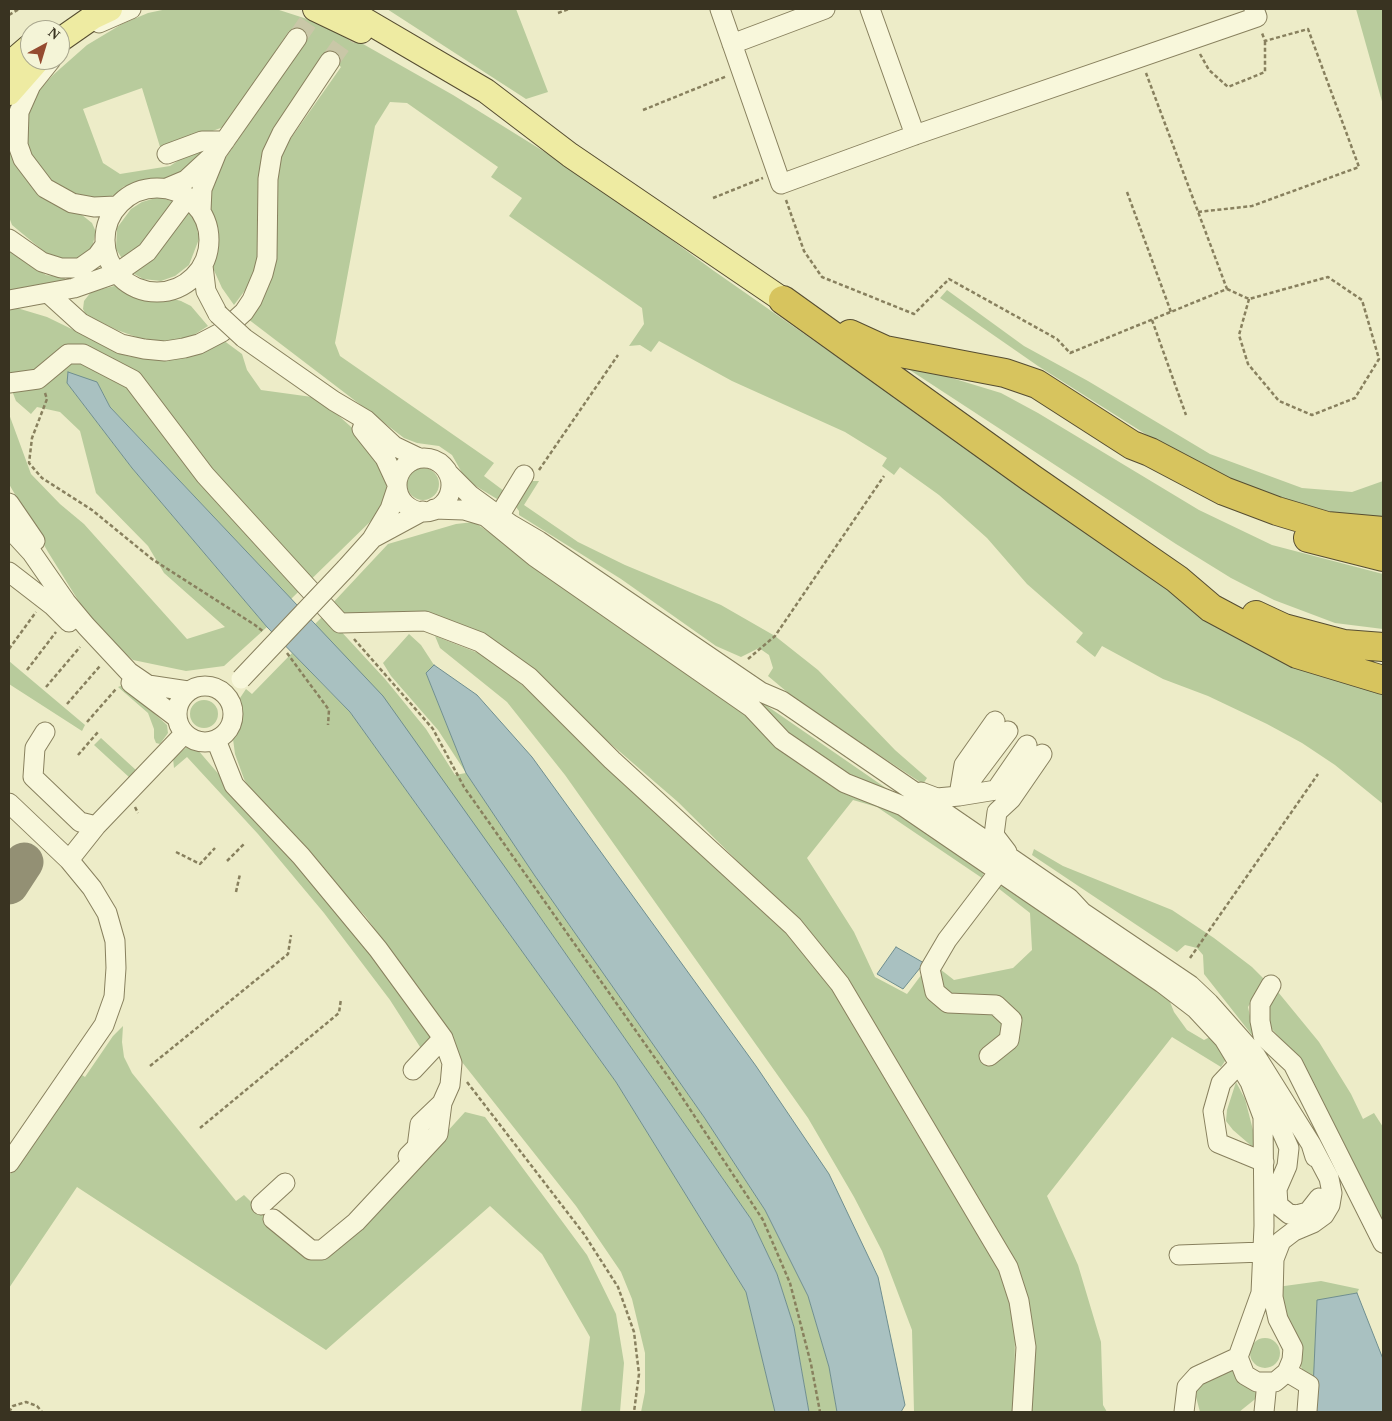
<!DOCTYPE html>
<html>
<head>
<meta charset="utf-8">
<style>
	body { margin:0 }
	#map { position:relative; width:1392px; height:1421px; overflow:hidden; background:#edecc8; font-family:"Times New Roman",serif }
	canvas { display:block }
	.frame { position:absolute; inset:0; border:10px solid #393321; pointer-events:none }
	.north { position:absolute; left:20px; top:20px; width:50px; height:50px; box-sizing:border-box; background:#f4f4d7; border:1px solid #a9a78e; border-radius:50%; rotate:39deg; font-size:14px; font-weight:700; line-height:20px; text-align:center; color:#393321 }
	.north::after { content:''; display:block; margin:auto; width:18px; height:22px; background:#954b30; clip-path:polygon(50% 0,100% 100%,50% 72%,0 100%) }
</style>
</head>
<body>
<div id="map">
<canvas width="1392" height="1421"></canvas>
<div class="frame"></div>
<div class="north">N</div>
</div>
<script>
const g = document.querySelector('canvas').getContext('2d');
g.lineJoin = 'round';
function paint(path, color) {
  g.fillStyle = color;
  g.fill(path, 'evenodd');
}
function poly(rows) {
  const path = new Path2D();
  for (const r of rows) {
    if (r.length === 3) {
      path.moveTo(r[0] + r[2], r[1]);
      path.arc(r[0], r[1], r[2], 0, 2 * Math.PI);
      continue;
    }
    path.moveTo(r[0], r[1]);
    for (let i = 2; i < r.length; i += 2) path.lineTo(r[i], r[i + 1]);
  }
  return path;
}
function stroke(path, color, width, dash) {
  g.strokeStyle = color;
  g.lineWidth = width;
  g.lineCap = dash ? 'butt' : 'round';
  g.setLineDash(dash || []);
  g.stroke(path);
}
const green = poly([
	[167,9,276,9,335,28,363,44,453,95,593,182,714,271,1075,523,1383,690,1383,804,1335,765,1302,743,1267,724,1208,696,1163,679,1102,646,1095,657,1076,642,1083,633,1027,584,987,538,939,495,900,467,894,475,882,466,887,458,845,432,732,381,659,341,651,352,640,345,629,346,644,324,642,308,509,216,522,198,491,177,498,167,407,103,390,102,375,126,335,343,340,356,494,463,484,476,504,491,497,499,466,480,452,455,439,446,417,443,404,438,248,319,265,292,275,264,277,176,284,148,341,67,325,54,265,147,258,178,257,264,246,289,234,305,222,288,212,266,217,231,209,202,210,187,220,166,306,41,289,31,226,126,161,150,142,88,83,109,103,163,120,174,170,166,197,148,204,149,186,172,175,177,147,180,123,187,117,194,98,201,78,197,58,187,43,175,30,154,27,138,28,116,38,91,53,75,87,45,122,24,148,13],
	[387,9,516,9,548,92,526,99],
	[1356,9,1383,9,1383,105],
	[17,95,11,128,63,208,82,215,92,223,96,232,90,255,73,261,47,254,12,225,9,217,9,108],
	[159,197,177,203,189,212,196,223,199,239,189,265,175,276,161,281,143,279,131,272,140,269,149,260,149,238,123,260,116,249,117,228,131,209,142,202],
	[9,251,46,275,65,278,63,285,9,292],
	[118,285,151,299,166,297,181,301,191,306,208,326,189,338,168,341,142,339,117,330,86,315,83,309,84,301,91,292],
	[947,290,1024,346,1088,381,1210,454,1302,488,1352,492,1383,481,1383,516,1355,518,1258,492,1158,442,1038,366,940,298],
	[17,308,47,317,127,356,161,360,194,355,223,340,242,354,247,370,261,390,312,397,339,416,360,435,382,467,387,488,384,504,377,515,291,599,110,407,97,382,67,383,132,468,267,627,224,666,186,671,133,660,112,643,86,613,48,552,9,484,9,414,31,474,60,504,84,524,187,639,225,627,164,573,148,546,96,493,80,431,60,412,37,407,31,414,16,401,9,383,9,309],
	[896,361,1001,393,1038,413,1199,510,1272,545,1383,574,1383,629,1335,623,1274,600,1231,578,1176,544],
	[423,484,16],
	[530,481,539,481,524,505,578,542,625,565,721,605,775,636,818,670,895,750,927,778,923,784,799,702,768,676,773,668,769,655,759,648,741,657,716,646,621,579,519,515,519,511,513,503],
	[474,522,727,696,903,810,984,872,982,878,877,807,853,800,807,858,854,932,875,977,907,994,931,962,954,980,1013,968,1032,950,1030,913,998,888,1004,885,1166,992,1174,1012,1187,1030,1204,1040,1212,1036,1227,1058,1221,1067,1172,1037,1047,1196,1078,1265,1101,1342,1103,1405,1107,1412,1025,1412,1032,1320,1012,1261,815,938,678,802,501,649,457,625,417,611,357,618,343,615,329,607,388,544,456,524],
	[538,548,896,795,848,780],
	[325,614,385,679,426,729,455,775,466,773,438,730,391,676,383,663,409,634,421,645,434,665,426,673,466,773,535,876,704,1117,765,1210,808,1296,829,1367,837,1412,809,1412,794,1327,777,1274,751,1219,512,877,315,624],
	[435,636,486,656,520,683,783,930,817,968,849,1012,911,1124,996,1259,1006,1288,1015,1333,1014,1412,914,1412,912,1330,882,1251,854,1197,808,1118,565,775,507,702,440,648],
	[292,653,350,712,616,1082,746,1292,775,1412,641,1412,645,1392,645,1353,632,1299,621,1272,576,1206,458,1057,446,1028,366,917,254,796,244,779,235,754,233,739,240,727,242,713,240,698,246,689,252,694],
	[9,661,85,725,82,731,9,684],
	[123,685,167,725,168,733,160,744,156,743,154,738,154,729,148,713,118,687],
	[204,714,14],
	[101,738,137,771,130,778,94,745],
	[187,747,197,749,363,942,431,1032,429,1044,422,1050,390,1000,324,913,258,834,187,757,174,768,173,758],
	[1034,849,1063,866,1172,910,1214,938,1252,967,1264,979,1248,1007,1253,1030,1252,1035,1204,974,1203,955,1197,948,1185,945,1177,952,1032,855],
	[1278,992,1319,1042,1351,1094,1363,1119,1374,1113,1383,1127,1383,1222,1301,1061,1269,1026,1269,998],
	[123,1026,122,1042,124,1057,132,1073,236,1201,244,1195,306,1256,384,1201,465,1112,485,1117,587,1255,616,1314,624,1363,620,1412,581,1412,590,1337,542,1254,490,1206,326,1350,77,1187,9,1288,9,1176,79,1073,85,1077,113,1036],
	[1236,1082,1245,1099,1254,1134,1255,1149,1233,1130,1226,1121,1227,1110],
	[1321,1281,1359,1289,1357,1293,1317,1301,1314,1379,1303,1372,1285,1322,1277,1287],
	[1265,1353,15],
	[1231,1369,1242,1381,1259,1391,1259,1396,1239,1412,1200,1412,1196,1397,1197,1386]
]);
const water = poly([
	[68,372,97,382,110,407,383,696,512,877,751,1219,777,1274,794,1327,809,1412,775,1412,746,1292,616,1082,350,712,267,627,132,468,67,383,68,372],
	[434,665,477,695,532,757,756,1066,829,1174,878,1277,905,1405,901,1412,837,1412,829,1367,808,1296,765,1210,704,1117,535,876,466,773,426,673,434,665],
	[896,947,924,963,903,989,877,974,896,947],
	[1357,1293,1383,1359,1383,1412,1312,1412,1317,1300,1357,1293]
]);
const taxiway = poly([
	[9,885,24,862]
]);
const minorTunnel = poly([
	[297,38,317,9],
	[330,61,361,17]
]);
const path = poly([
	[558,13,569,9],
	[9,15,19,9],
	[1200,54,1209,70,1228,87,1265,72,1265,41],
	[643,110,727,76],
	[1127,192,1171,312],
	[713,198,763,178],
	[786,200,804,251,822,277,914,314,949,279,1057,339,1070,353,1227,289,1146,73],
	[1198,212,1252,206,1359,167,1308,29,1265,41,1262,33],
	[1227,289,1249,299,1328,277,1362,300,1379,359,1355,398,1312,415,1279,401,1248,364,1239,335,1249,299],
	[1152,320,1186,415],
	[45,393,47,399,32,438,29,463,42,478,92,510,152,559,255,625,264,632],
	[539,470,618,355],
	[354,639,433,729,464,787,674,1085,763,1220,790,1283,811,1364,820,1412],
	[9,649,36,612],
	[287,653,329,710,328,725],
	[748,659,775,636,884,476],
	[27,670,56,632],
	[46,687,80,647],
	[67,704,100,666],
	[87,722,116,689],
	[78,755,98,732],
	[135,807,138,813],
	[176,852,200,864,215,848],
	[227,861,245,843],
	[236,892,240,874],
	[1190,958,1318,774],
	[150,1066,288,954,291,935],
	[467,1082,584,1234,618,1287,634,1332,639,1374,634,1412],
	[200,1128,339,1013,341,999],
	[9,1412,13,1406,26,1402,37,1406,42,1412]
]);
const minor = poly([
	[720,9,781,184,915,135,1257,17,1254,9],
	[870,9,915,135],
	[99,23,131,9],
	[732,44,825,9],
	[51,60,31,85,19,112,18,145,23,159,45,188,72,203,94,207,116,206],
	[167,154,202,141,225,141],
	[157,240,52],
	[167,188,186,180,212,156],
	[201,211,202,189,217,152,297,38],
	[9,239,42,262,61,268,80,268,97,256,105,245],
	[203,266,206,291,218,314],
	[49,294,81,323,121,344,144,349,165,351,184,348,199,344,222,332,244,312,252,300,263,274,267,258,268,179,272,154,282,133,330,61],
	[9,300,74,288,117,273,147,252,188,197],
	[244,338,334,401,366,420,394,446,419,458],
	[9,383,38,379,68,354,83,354,133,380,205,475,340,623,425,621,480,642,529,677,612,760,793,926,840,984,1008,1267,1019,1301,1026,1347,1022,1412],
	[362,429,385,458,397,484],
	[424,485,27],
	[448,473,470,495,510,524,539,541,761,692,782,701,1069,898,1082,912,1190,985,1209,1003,1256,1056,1311,1144,1315,1157],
	[9,503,35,541],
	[434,509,464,510,494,519],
	[485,516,535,557,752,708,782,740,845,783,903,806,1162,983,1196,1009,1224,1039,1250,1082,1263,1117,1264,1226,1261,1293,1238,1357,1245,1375,1257,1382,1275,1382,1287,1372,1292,1360,1293,1348,1278,1319,1273,1297,1274,1259,1281,1241,1294,1231,1313,1223,1324,1215,1330,1205,1332,1193,1329,1178,1311,1144],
	[499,516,524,475],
	[9,528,32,553,66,602,86,626,129,672,148,685,188,691],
	[373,538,423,511],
	[346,568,372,539,390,509,397,488],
	[9,572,53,606,69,622],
	[131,683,176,717],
	[205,714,28],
	[45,732,35,748,33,777,80,822,96,826,184,734],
	[216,740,234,785,301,856,378,949,443,1038,452,1063,450,1085,442,1103,438,1134,356,1222,322,1250,311,1250,273,1219],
	[921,792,937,798,959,796,1008,731],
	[959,795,964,765,995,721],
	[959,796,996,790,1027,745],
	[9,803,69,860,92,888,107,913,115,941,116,968,114,997,104,1025,9,1163],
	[1007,852,994,835,997,812,1011,799,1042,754],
	[69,860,96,826],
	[1271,985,1260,1004,1260,1021,1263,1036,1293,1064,1383,1243],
	[1244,1046,1289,1148,1287,1166,1277,1189,1278,1205,1289,1214,1297,1215,1308,1212,1319,1198],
	[989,1056,1009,1040,1012,1020,996,1005,948,1003,935,992,930,969,947,940,1004,865],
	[1239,1064,1221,1083,1213,1111,1218,1143,1264,1162],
	[413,1070,443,1038],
	[408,1156,417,1147,420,1124,442,1103],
	[261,1205,285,1183],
	[1179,1255,1263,1252],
	[1287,1372,1309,1385,1307,1411],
	[1184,1412,1187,1387,1197,1376,1238,1357],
	[1264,1412,1267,1382]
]);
const major = poly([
	[315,9,361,31],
	[346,9,486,91,570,155,783,300],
	[60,40,93,17,110,9],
	[9,64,30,46],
	[9,93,38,60]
]);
const highway = poly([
	[783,300,1031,478,1177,579,1211,608,1297,654,1383,680],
	[850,334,885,350,1005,373,1037,384,1132,445,1150,452,1224,491,1277,511,1327,526,1383,531],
	[1308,538,1383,557],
	[1256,615,1284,628,1344,644,1383,647]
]);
const minorBridge = poly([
	[218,314,244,338],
	[241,679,346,568]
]);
paint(green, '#b8cb9c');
paint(water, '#a9c1c1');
stroke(water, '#6f8e8f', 1);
stroke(taxiway, '#939074', 39);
stroke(minorTunnel, '#c9c7a7', 19, [19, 9]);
stroke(minor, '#88805e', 21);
stroke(major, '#564d31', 26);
stroke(highway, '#564d31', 30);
stroke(path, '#88805e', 2.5, [4, 2.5]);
stroke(minor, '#f8f7db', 19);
stroke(major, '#eeeba2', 24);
stroke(highway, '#d7c45e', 28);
stroke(minorBridge, '#88805e', 21, []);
stroke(minorBridge, '#f8f7db', 19);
</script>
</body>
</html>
